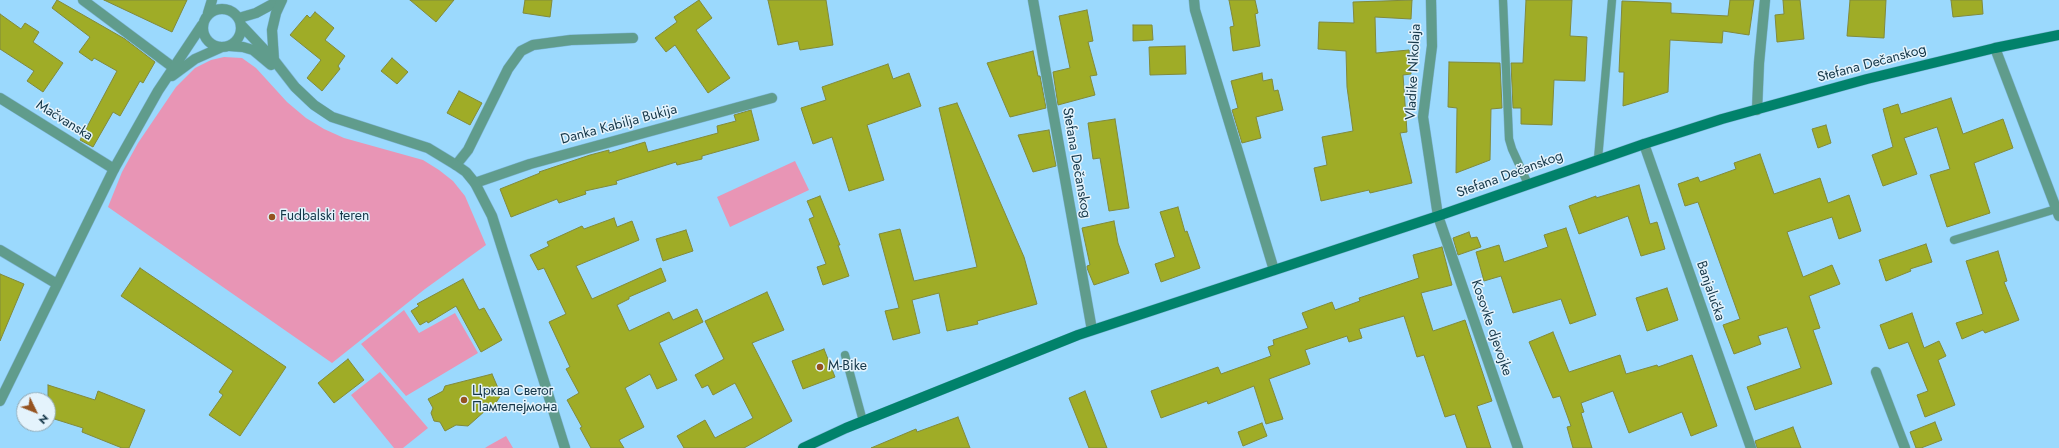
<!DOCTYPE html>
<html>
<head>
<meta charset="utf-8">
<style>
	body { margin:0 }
	#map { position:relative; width:2059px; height:448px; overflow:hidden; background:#9bd9fd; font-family:Jost,sans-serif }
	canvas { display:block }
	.north { position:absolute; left:16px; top:392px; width:40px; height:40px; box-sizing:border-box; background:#e4f3fc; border:1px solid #91a8b4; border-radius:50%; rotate:133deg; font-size:11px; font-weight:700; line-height:16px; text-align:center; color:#153749 }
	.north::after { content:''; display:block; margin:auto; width:14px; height:18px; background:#955320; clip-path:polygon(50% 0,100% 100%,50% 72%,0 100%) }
</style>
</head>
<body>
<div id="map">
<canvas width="2059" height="448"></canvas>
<div class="north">N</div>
</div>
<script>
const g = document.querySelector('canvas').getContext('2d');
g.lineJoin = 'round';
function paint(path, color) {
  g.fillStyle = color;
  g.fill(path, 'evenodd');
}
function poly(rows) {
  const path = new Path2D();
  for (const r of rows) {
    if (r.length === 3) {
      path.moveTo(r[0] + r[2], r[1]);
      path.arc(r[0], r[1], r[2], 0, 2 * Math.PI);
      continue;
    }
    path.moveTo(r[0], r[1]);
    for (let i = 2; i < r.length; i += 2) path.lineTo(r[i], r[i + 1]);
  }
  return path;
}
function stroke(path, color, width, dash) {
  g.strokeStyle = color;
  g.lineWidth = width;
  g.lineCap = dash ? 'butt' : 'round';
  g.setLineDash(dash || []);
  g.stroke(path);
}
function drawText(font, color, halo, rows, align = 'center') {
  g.font = font + ' Jost,sans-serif';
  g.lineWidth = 3;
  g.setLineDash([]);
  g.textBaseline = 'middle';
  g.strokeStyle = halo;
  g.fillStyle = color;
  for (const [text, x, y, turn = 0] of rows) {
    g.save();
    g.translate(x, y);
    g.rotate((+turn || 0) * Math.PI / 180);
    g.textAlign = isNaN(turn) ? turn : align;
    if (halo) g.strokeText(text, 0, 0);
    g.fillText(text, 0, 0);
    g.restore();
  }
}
const green = poly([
	[224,57,242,58,256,68,287,102,306,118,324,129,344,138,423,160,439,170,453,181,465,196,486,245,425,289,332,363,108,207,122,172,138,143,176,87,195,68,211,60],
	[795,161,809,190,730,227,717,197],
	[404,310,419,333,455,313,478,353,406,396,361,344],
	[380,372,428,428,403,448,394,448,351,395],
	[506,436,513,448,485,448,488,446]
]);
const building = poly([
	[57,0,125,39,155,62,143,83,140,81,120,116,113,112,93,147,80,140,117,71,94,58,92,61,79,52,90,37,52,8,57,0],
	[104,0,187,0,172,32,104,0],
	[410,0,454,0,436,22,410,0],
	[525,0,552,0,550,17,523,13,525,0],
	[699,0,712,18,696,30,730,78,708,93,675,45,666,52,655,38,677,22,674,17,699,0],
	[768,0,826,0,833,45,800,50,798,41,778,45,768,0],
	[1229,0,1255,0,1258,13,1255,14,1260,46,1233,51,1230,27,1234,26,1229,0],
	[1412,0,1411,19,1375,17,1376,53,1409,50,1411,74,1403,75,1407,132,1400,133,1412,183,1370,193,1369,190,1321,201,1314,168,1327,165,1322,137,1353,131,1347,87,1346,51,1318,49,1319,22,1354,23,1353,2,1412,0],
	[1526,0,1572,0,1570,36,1587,37,1585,81,1554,80,1552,125,1521,124,1521,108,1513,108,1511,63,1523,63,1526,0],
	[1730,0,1754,0,1749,35,1723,31,1722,43,1670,40,1668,92,1623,106,1624,72,1619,72,1622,1,1671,3,1671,13,1728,16,1730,0],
	[1783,0,1800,0,1804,39,1777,42,1775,15,1784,14,1783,0],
	[1850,0,1886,0,1884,38,1847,36,1850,0],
	[1951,0,1982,0,1983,14,1953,17,1951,0],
	[1087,10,1093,41,1088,42,1097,75,1090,76,1095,95,1058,105,1053,72,1070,68,1059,16,1087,10],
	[315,12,334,28,325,40,345,56,338,66,340,69,322,91,307,78,321,60,290,35,307,15,310,18,315,12],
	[0,14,21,29,25,23,39,32,33,42,63,63,43,92,27,81,34,71,0,49,0,14],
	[1133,25,1152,25,1153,40,1133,41,1133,25],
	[1185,46,1186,74,1150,75,1149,47,1185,46],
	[1033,51,1038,76,1040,76,1046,108,1010,117,987,63,1033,51],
	[392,58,408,72,397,84,381,71,392,58],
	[1449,62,1500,63,1502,108,1491,109,1490,160,1456,173,1457,108,1448,107,1449,62],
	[888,64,893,79,909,73,921,106,867,125,884,180,849,191,832,137,813,144,801,108,826,100,822,87,888,64],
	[1262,73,1263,81,1272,79,1274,91,1278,90,1283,110,1256,117,1261,138,1242,143,1232,110,1238,108,1231,81,1262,73],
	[459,91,482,103,470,125,447,113,459,91],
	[1951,98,1963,134,2003,119,2013,148,1974,163,1990,213,1947,227,1930,175,1950,169,1937,127,1904,138,1917,174,1883,186,1872,155,1893,147,1883,109,1898,104,1901,114,1951,98],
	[957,103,1024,257,1037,304,977,321,978,324,947,331,939,293,912,300,920,333,893,340,885,311,899,308,879,234,900,229,914,281,977,267,939,108,957,103],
	[751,110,759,140,702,156,702,159,677,165,676,162,616,181,617,184,585,191,586,194,559,203,557,199,511,217,500,189,540,173,539,172,590,155,609,150,609,153,645,142,648,152,718,133,717,126,736,121,734,115,751,110],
	[1115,119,1129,208,1109,211,1100,158,1093,159,1088,123,1115,119],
	[1826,125,1831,143,1818,148,1812,129,1826,125],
	[1049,130,1056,166,1033,172,1018,135,1049,130],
	[1760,154,1774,194,1820,178,1828,203,1849,195,1861,231,1839,239,1832,217,1787,232,1803,277,1832,265,1840,284,1809,296,1820,328,1813,330,1832,384,1755,410,1747,387,1801,368,1787,327,1758,336,1761,344,1734,354,1723,325,1740,319,1698,202,1685,206,1678,184,1698,177,1700,182,1736,169,1734,163,1760,154],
	[1639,185,1650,224,1657,222,1665,249,1641,256,1628,216,1579,234,1569,206,1596,196,1596,198,1639,185],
	[820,196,840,245,838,245,849,276,823,285,817,267,826,264,809,219,814,217,807,201,820,196],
	[1178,207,1185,232,1187,231,1200,268,1161,282,1155,264,1175,257,1160,212,1178,207],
	[614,218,617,227,632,221,639,240,576,266,592,299,661,268,666,281,629,297,629,299,617,305,629,331,669,312,673,320,697,309,703,322,659,343,677,380,657,389,650,374,625,388,644,427,619,440,624,448,591,448,580,428,582,427,567,400,579,393,566,369,570,367,549,322,566,314,544,268,538,270,530,255,549,246,547,242,582,226,584,229,614,218],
	[1114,221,1118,243,1129,273,1094,285,1087,268,1087,266,1090,265,1082,228,1114,221],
	[1566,228,1596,315,1570,324,1561,299,1513,313,1501,276,1484,281,1476,252,1499,245,1504,262,1548,247,1544,235,1566,228],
	[686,230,693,251,663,261,656,239,686,230],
	[1469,232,1471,238,1477,237,1481,247,1458,255,1453,238,1469,232],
	[1926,244,1932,262,1910,269,1911,271,1886,281,1879,260,1926,244],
	[1442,247,1452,285,1421,293,1433,331,1465,320,1492,401,1477,406,1491,448,1467,448,1455,414,1445,417,1424,355,1417,357,1404,316,1359,329,1362,338,1349,342,1347,336,1305,350,1310,364,1269,379,1283,419,1266,424,1254,386,1208,404,1207,401,1161,418,1151,391,1218,367,1221,374,1271,356,1268,347,1274,345,1273,340,1308,328,1302,313,1332,302,1335,310,1360,301,1359,298,1419,278,1413,255,1442,247],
	[1998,251,2007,281,2004,282,2019,320,1985,333,1983,330,1962,339,1956,323,1983,314,1966,261,1998,251],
	[140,268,286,367,240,436,209,415,223,395,219,392,233,371,121,296,140,268],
	[0,274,24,284,0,341,0,274],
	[463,279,479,310,484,308,502,340,481,352,456,306,428,323,427,321,420,325,411,311,419,306,417,304,463,279],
	[1667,288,1678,320,1647,331,1636,298,1667,288],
	[767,292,784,330,752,343,792,421,744,448,684,448,677,436,705,420,715,438,753,418,735,383,713,395,708,385,702,388,695,375,724,359,705,321,767,292],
	[1912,313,1924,348,1939,341,1946,356,1938,360,1955,405,1925,417,1917,395,1928,391,1908,342,1889,349,1880,325,1912,313],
	[1553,332,1569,372,1620,355,1626,374,1657,365,1658,367,1692,355,1717,426,1691,436,1682,412,1629,433,1613,391,1581,403,1584,412,1581,413,1592,448,1573,448,1567,427,1571,426,1560,396,1553,398,1529,342,1553,332],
	[824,349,835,377,803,389,792,361,824,349],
	[348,359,364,380,334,403,318,383,348,359],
	[492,374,501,395,493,407,486,410,468,426,456,425,445,431,440,422,434,421,431,413,433,408,428,399,443,391,445,386,492,374],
	[48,385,95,400,98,391,145,410,129,448,122,448,82,432,83,428,48,417,48,385],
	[1085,391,1107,448,1089,448,1069,398,1085,391],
	[958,417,970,448,871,448,916,429,917,432,958,417],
	[1935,422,1942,440,1921,448,1916,448,1910,432,1935,422],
	[1262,423,1267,436,1243,446,1238,432,1262,423],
	[1793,427,1801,448,1757,448,1755,441,1793,427]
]);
const service = poly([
	[1503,0,1509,139,1512,149,1528,184],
	[1598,159,1612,0],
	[1954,240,2056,209],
	[845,355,863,421]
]);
const minor = poly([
	[83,0,174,68],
	[1033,0,1092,330],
	[1194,0,1195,10,1274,270],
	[1431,0,1432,46,1423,117,1438,216,1518,448],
	[239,18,256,13,280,0],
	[1995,48,2059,216],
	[0,98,114,169],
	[1757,110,1759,63,1765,0],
	[1644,144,1751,448],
	[456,165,468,150,508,69,521,51,533,45,571,40,633,38],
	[475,183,530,164,772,98],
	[0,250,57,284],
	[1876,372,1905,448]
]);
const tertiary = poly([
	[222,28,19],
	[208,13,212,0],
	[242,26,274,60,295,87,314,105,332,117,428,148,456,165,466,172,475,183,492,216,565,448],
	[230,46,243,47,253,50,271,65],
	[274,60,272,30,276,13,282,0],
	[172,76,195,59,222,47],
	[0,401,114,169,158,91,202,25]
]);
const secondary = poly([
	[803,448,846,428,1078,335,1438,216,1644,144,1722,119,1867,79,1995,48,2059,35]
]);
const markers = [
	[272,217,4,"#955320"],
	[820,367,4,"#955320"],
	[464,400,4,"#955320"]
];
const streetNames = [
	["Stefana Dečanskog",1872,64,-15],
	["Vladike Nikolaja",1414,72,-87],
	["Mačvanska",64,121,32],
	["Danka Kabilja Bukija",619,125,-15],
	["Stefana Dečanskog",1076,163,80],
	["Stefana Dečanskog",1510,175,-20],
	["Banjalučka",1710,291,71],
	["Kosovke djevojke",1491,328,71]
];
const poiNames = [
	["Fudbalski teren",280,217],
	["M-Bike",828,367],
	["Црква Светог",472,392],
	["Памтелејмона",472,408]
];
paint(green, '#e895b5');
paint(building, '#9fac27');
stroke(building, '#808a3d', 1);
stroke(service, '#7eb5d5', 9);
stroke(minor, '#7eb5d5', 11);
stroke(tertiary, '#7eb5d5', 11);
stroke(secondary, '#7eb5d5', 11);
stroke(service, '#609c8c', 8);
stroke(minor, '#609c8c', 10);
stroke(tertiary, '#609c8c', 10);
stroke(secondary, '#01826b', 10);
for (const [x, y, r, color] of markers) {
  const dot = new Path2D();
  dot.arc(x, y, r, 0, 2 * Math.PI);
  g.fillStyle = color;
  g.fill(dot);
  stroke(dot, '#e4f3fc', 1.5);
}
drawText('14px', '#153749', '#e4f3fc', streetNames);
drawText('14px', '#153749', '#e4f3fc', poiNames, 'left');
</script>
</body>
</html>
